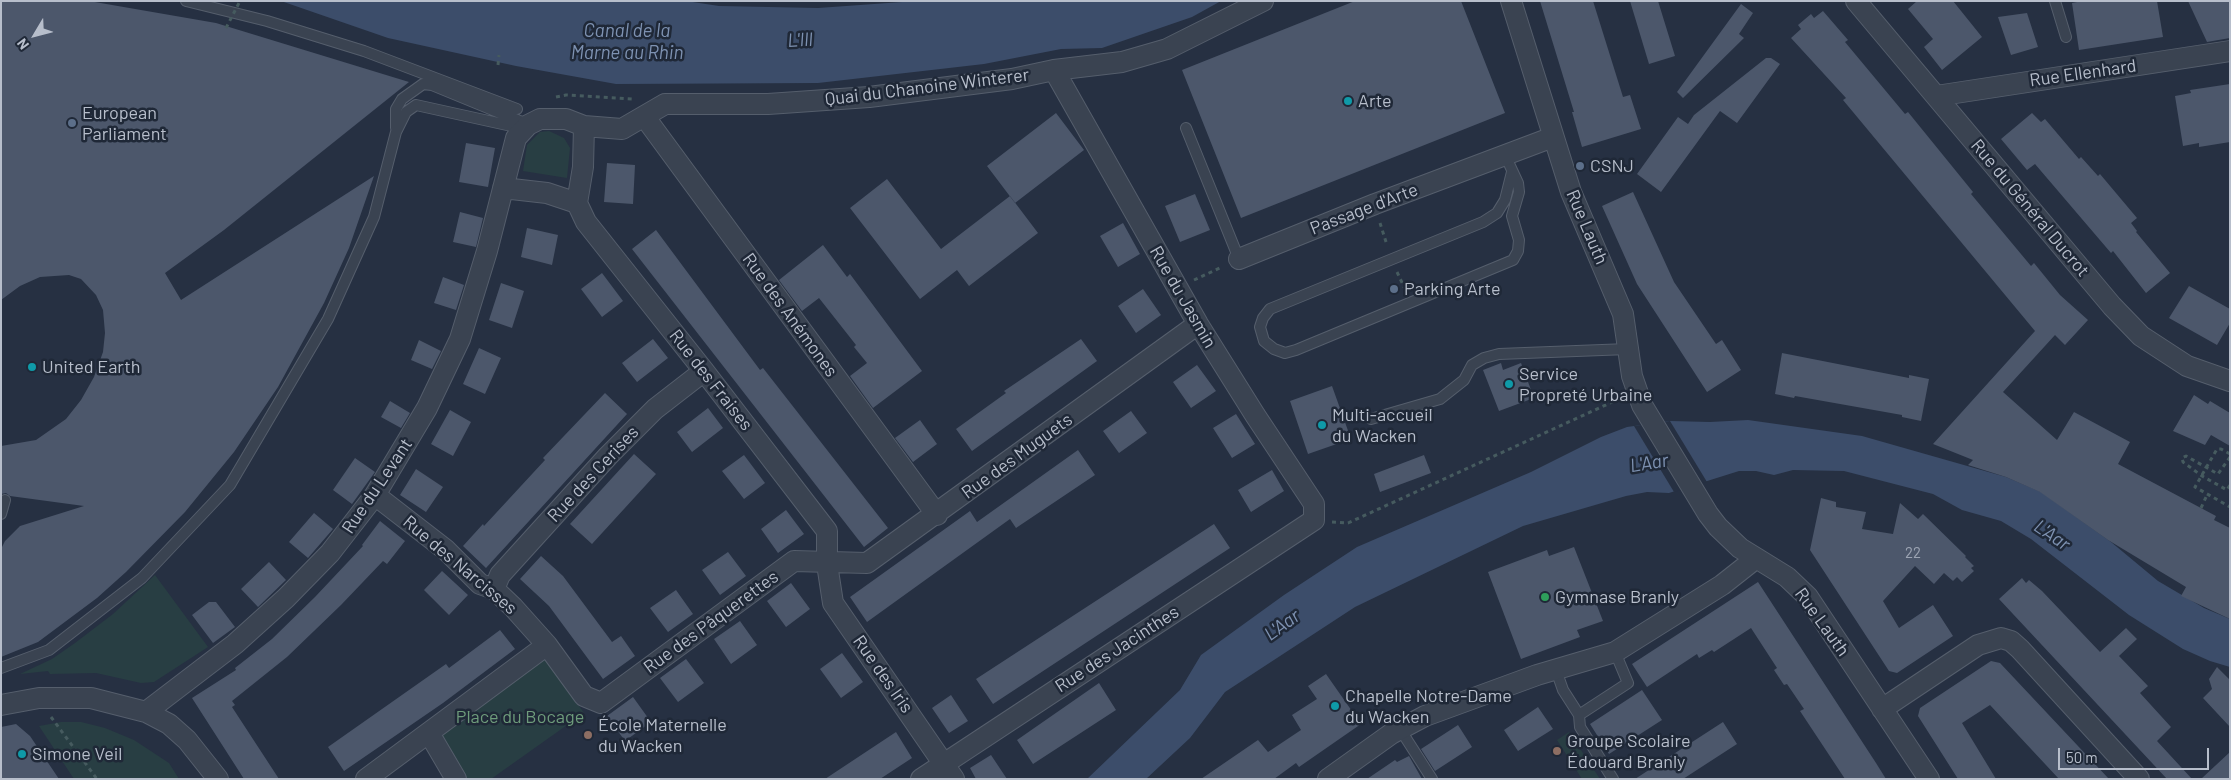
<!DOCTYPE html>
<html>
<head>
<meta charset="utf-8">
<style>
	body { margin:0 }
	#map { position:relative; width:2231px; height:780px; overflow:hidden; background:#263042; font-family:Barlow,sans-serif }
	canvas { display:block }
	.frame { position:absolute; inset:0; border:2px solid #b7becb; pointer-events:none }
	.north { position:absolute; left:10px; top:10px; width:50px; height:50px; -webkit-text-stroke:4px #1f2837; paint-order:stroke; rotate:233deg; font-size:14px; font-weight:700; line-height:20px; text-align:center; color:#b7becb }
	.north::after { content:''; display:block; margin:auto; width:18px; height:22px; background:#b7becb; clip-path:polygon(50% 0,100% 100%,50% 72%,0 100%) }
	.scale { position:absolute; left:2058px; top:748px; width:151px; height:22px; box-sizing:border-box; border:2px solid #b7becb; border-top:0; padding-left:6px; font-size:15px; line-height:18px; white-space:nowrap; color:#b7becb; -webkit-text-stroke:4px #1f2837; paint-order:stroke }
</style>
</head>
<body>
<div id="map">
<canvas width="2231" height="780"></canvas>
<div class="frame"></div>
<div class="north">N</div>
<div class="scale">50 m</div>
</div>
<script>
const g = document.querySelector('canvas').getContext('2d');
g.lineJoin = 'round';
function paint(path, color) {
  g.fillStyle = color;
  g.fill(path, 'evenodd');
}
function poly(rows) {
  const path = new Path2D();
  for (const r of rows) {
    path.moveTo(r[0], r[1]);
    for (let i = 2; i < r.length; i += 2) path.lineTo(r[i], r[i + 1]);
  }
  return path;
}
function stroke(path, color, width, dash) {
  g.strokeStyle = color;
  g.lineWidth = width;
  g.lineCap = dash ? 'butt' : 'round';
  g.setLineDash(dash || []);
  g.stroke(path);
}
function drawText(font, color, halo, rows, align = 'center') {
  g.font = font + ' Barlow,sans-serif';
  g.lineWidth = 5;
  g.setLineDash([]);
  g.textBaseline = 'middle';
  g.strokeStyle = halo;
  g.fillStyle = color;
  for (const [text, x, y, turn = 0] of rows) {
    g.save();
    g.translate(x, y);
    g.rotate((+turn || 0) * Math.PI / 180);
    g.textAlign = isNaN(turn) ? turn : align;
    if (halo) g.strokeText(text, 0, 0);
    g.fillText(text, 0, 0);
    g.restore();
  }
}
const green = poly([
	[549,131,564,138,570,148,567,178,523,171,527,145,540,132],
	[155,575,208,647,154,682,141,683,96,673,50,674,48,671,20,674,52,659,75,643,113,614],
	[545,657,584,713,491,779,467,779,440,732],
	[61,722,81,722,105,728,134,740,169,763,179,779,74,779,39,726],
	[1569,732,1600,779,1582,779,1557,740]
]);
const water = poly([
	[281,1,686,1,719,6,818,8,916,1,1221,1,1192,17,1102,48,1061,49,984,64,818,83,616,84,516,66,388,38],
	[1748,420,1862,436,2006,477,2041,492,2111,542,2158,581,2204,608,2230,619,2230,667,2210,661,2183,649,2129,615,2031,539,2001,521,1962,510,1933,494,1844,471,1793,470,1774,475,1756,471,1739,471,1669,493,1647,492,1626,496,1523,526,1355,607,1225,692,1190,738,1146,779,1087,779,1180,690,1201,655,1284,595,1357,547,1531,472,1601,437,1627,427,1670,421,1710,422]
]);
const pier = poly([
	[1670,421,1707,482,1674,492,1634,426]
]);
const building = poly([
	[1,1,89,1,216,23,409,82,224,230,165,273,181,300,374,176,349,248,324,303,278,387,234,452,185,512,126,572,97,598,38,642,1,657,1,549,5,541,20,526,84,506,10,496,6,493,1,494,1,446,36,440,66,419,81,400,94,377,103,352,105,333,103,310,96,295,81,279,69,275,40,277,20,286,1,300],
	[1355,1,1461,1,1505,113,1241,218,1182,70],
	[1540,1,1593,1,1623,97,1630,95,1641,129,1582,147,1572,112,1574,112],
	[1630,1,1658,1,1675,56,1649,64],
	[1917,1,1953,1,1982,37,1942,70,1924,47,1933,39,1908,9],
	[2082,1,2157,1,2163,37,2079,50,2072,3],
	[2188,1,2230,1,2230,38,2207,42],
	[1741,4,1753,13,1739,34,1744,38,1683,98,1677,92],
	[1823,11,1848,40,1845,42,1905,114,1908,112,1973,192,1971,194,2031,266,2034,263,2060,295,2088,320,2065,345,2055,335,2003,392,2057,440,2074,412,2130,442,2118,464,2216,516,2214,520,2230,528,2230,619,2181,596,2186,587,2108,540,2040,492,2006,477,1968,465,1973,460,1933,444,2035,331,1853,112,1843,100,1846,98,1791,38,1801,29,1798,25,1811,14,1814,18],
	[2027,13,2038,47,2011,55,1998,17],
	[1766,58,1771,58,1780,64,1737,123,1720,111,1661,192,1637,174,1678,117,1688,124,1694,115],
	[2230,84,2230,142,2199,147,2199,143,2183,146,2175,96,2191,93,2190,90],
	[1056,113,1084,150,1015,203,987,166],
	[2032,113,2041,122,2045,119,2079,159,2081,157,2098,176,2100,174,2137,218,2131,223,2137,231,2136,232,2170,273,2146,293,2113,251,2111,253,2035,164,2027,170,2001,139],
	[466,143,495,148,488,187,459,182],
	[607,163,635,165,633,204,604,202],
	[887,179,941,249,1010,196,1038,233,969,286,957,270,920,299,850,208],
	[1633,192,1674,282,1716,344,1722,340,1741,370,1707,392,1637,284,1602,206],
	[1195,194,1210,230,1180,242,1165,206],
	[460,212,483,218,476,247,453,242],
	[1123,223,1140,254,1118,267,1100,236],
	[527,228,558,235,552,265,521,257],
	[656,230,760,370,763,368,888,528,864,547,632,249],
	[823,245,847,277,850,274,922,371,873,408,850,376,867,363,854,347,856,345,819,298,802,311,779,280],
	[602,273,623,301,602,317,581,289],
	[443,277,464,285,456,310,434,303],
	[501,283,524,291,512,328,489,320],
	[2189,286,2230,309,2230,323,2217,345,2169,318],
	[1143,289,1161,315,1136,333,1118,306],
	[653,339,668,358,637,382,622,363],
	[1081,339,1097,361,972,451,956,429,1006,393,1004,391],
	[419,340,441,351,432,369,411,360],
	[479,348,501,358,485,394,463,384],
	[1782,353,1909,378,1909,375,1929,379,1921,421,1902,417,1902,415,1795,396,1794,398,1775,394],
	[1501,363,1503,370,1521,363,1534,398,1499,411,1483,370],
	[1197,365,1216,391,1191,408,1173,382],
	[1332,386,1351,439,1308,454,1290,401],
	[605,393,627,414,486,568,463,546,483,524,484,526,545,460,543,458],
	[2194,395,2208,404,2210,401,2230,413,2230,446,2211,435,2205,445,2173,431],
	[390,401,410,413,401,428,381,417],
	[708,408,723,428,692,452,677,432],
	[450,410,471,422,453,456,431,444],
	[1131,411,1147,433,1119,453,1103,431],
	[1236,414,1255,444,1232,458,1213,428],
	[920,420,937,444,913,462,895,438],
	[1078,450,1095,475,1016,528,1010,519,867,622,850,597,970,511,977,522],
	[634,454,656,474,592,544,570,524],
	[744,455,765,483,744,499,722,471],
	[1424,455,1431,473,1380,492,1374,474],
	[355,458,375,472,352,504,333,490],
	[416,469,443,487,426,512,400,495],
	[1272,470,1284,491,1251,512,1238,490],
	[1821,498,1836,502,1836,507,1866,512,1862,529,1893,534,1900,503,1918,519,1923,514,1966,556,1965,557,1974,566,1971,568,1974,571,1962,582,1957,577,1953,581,1944,573,1934,584,1915,566,1883,601,1899,628,1933,605,1953,636,1897,673,1889,671,1810,550],
	[786,510,804,534,778,553,761,529],
	[314,513,333,529,308,558,289,542],
	[380,521,405,541,387,564,383,561,341,605,287,657,232,701,235,705,232,707,279,779,244,779,192,698,236,670,235,668,272,639,315,597,363,546,362,545],
	[1214,524,1230,548,993,704,976,679],
	[1574,547,1603,621,1577,630,1580,637,1521,659,1488,572,1547,550,1549,556],
	[728,552,746,576,720,595,702,570],
	[541,556,563,576,612,642,621,636,635,656,603,679,549,606,520,579],
	[269,562,286,580,258,607,241,589],
	[442,571,468,595,449,615,424,590],
	[2022,578,2026,583,2029,580,2042,591,2100,652,2126,628,2137,639,2119,656,2148,686,2140,693,2171,727,2157,741,2192,779,2167,779,1999,599],
	[1758,582,1876,763,1886,779,1845,779,1800,711,1804,709,1787,684,1784,685,1774,670,1777,668,1751,628,1714,652,1712,650,1699,658,1697,654,1647,687,1632,664],
	[791,583,810,609,786,627,767,601],
	[676,590,693,614,668,632,650,608],
	[209,602,216,602,235,627,213,643,192,615],
	[740,621,757,645,731,664,714,639],
	[500,630,515,649,443,703,344,771,328,747,446,664,449,668],
	[842,653,863,682,841,698,820,669],
	[686,659,704,683,678,702,660,678],
	[1991,661,2000,663,2109,779,2059,779,1990,705,1962,723,1996,779,1958,779,1918,716,1920,708],
	[2217,667,2230,680,2230,727,2203,698,2212,689,2209,679],
	[1326,674,1361,724,1299,767,1296,763,1274,779,1201,779,1258,740,1268,752,1301,730,1292,715,1317,699,1308,686],
	[1099,683,1116,710,1033,764,1017,740],
	[1642,690,1662,720,1609,754,1590,724],
	[951,695,968,721,949,733,932,708],
	[633,697,651,722,625,741,607,716],
	[1538,707,1553,729,1518,751,1504,730],
	[1723,722,1737,744,1683,779,1635,779],
	[16,724,30,736,59,779,1,779,1,727],
	[1458,725,1472,747,1435,771,1421,749],
	[896,732,912,758,880,779,825,779],
	[2230,752,2230,779,2201,779],
	[991,755,1007,779,976,779,970,768],
	[1409,756,1422,779,1367,779,1395,760,1397,762]
]);
const path = poly([
	[498,65,499,55],
	[556,97,566,95,632,99],
	[1380,223,1387,245],
	[1397,272,1405,289],
	[1194,280,1222,267],
	[2230,454,2221,449,2217,449,2195,487,2230,507],
	[2230,457,2218,474,2186,456,2182,458,2183,462,2202,476,2227,490,2230,485],
	[2201,508,2207,495],
	[1332,522,1348,523,1621,398],
	[51,717,97,779]
]);
const lane = poly([
	[186,1,267,21,364,51,517,109],
	[2055,1,2066,37],
	[396,128,396,109,402,99,423,84,432,85,527,124],
	[1186,128,1239,259],
	[1505,155,1518,183,1519,192,1512,216,1519,240,1518,251,1513,260,1296,350,1285,353,1274,349,1264,341,1260,327,1263,318,1270,309,1483,222,1497,213,1505,200,1512,172],
	[1371,419,1440,399,1464,380,1472,365,1484,358,1499,354,1628,349],
	[1,514,5,500],
	[1,668,49,650,142,578,230,485,328,319,374,217,396,132,406,112,416,105,525,129],
	[1556,670,1563,690,1579,715,1580,727,1613,779],
	[1579,715,1628,683,1615,652],
	[1400,729,1432,779]
]);
const street = poly([
	[1511,1,1571,192,1623,314,1632,376,1642,405,1708,514,1718,527,1740,548,1787,577,1808,597,1929,779],
	[1856,1,2112,306,2141,336,2187,366,2230,381],
	[1936,96,2230,51],
	[644,116,937,515],
	[503,188,547,193,577,203,583,167,584,126],
	[577,203,586,222,704,371,827,531,827,564,833,603,954,779],
	[1239,259,1375,204,1553,137],
	[375,495,446,550,480,584,494,589,513,607,547,645,584,696,601,703,794,561,867,563,1198,324],
	[494,589,500,575,608,456,655,409,704,371],
	[1,705,39,698,91,698,146,712,169,724,187,740,218,779],
	[1882,709,1978,645,2001,638,2011,641,2020,649,2139,779],
	[146,712,235,644,286,598,330,553,375,495,427,408,460,339,487,251,516,138,528,125,540,119,566,119,584,126,622,129,665,104,768,104,869,97,1012,79,1054,70,1122,62,1167,49,1263,1],
	[429,733,456,779],
	[366,779,547,645],
	[921,779,1314,520,1314,504,1255,415,1198,324,1054,70],
	[1328,779,1391,734,1425,716,1537,675,1615,652,1722,585,1755,559]
]);
const pathBridge = poly([
	[226,28,240,1]
]);
const markers = [
	[1348,101,5,"#0f9aa8"],
	[72,123,5,"#5c6f8a"],
	[1580,166,5,"#5c6f8a"],
	[1394,289,5,"#5c6f8a"],
	[32,367,5,"#0f9aa8"],
	[1509,384,5,"#0f9aa8"],
	[1322,425,5,"#0f9aa8"],
	[1545,597,5,"#2e9e5b"],
	[1335,706,5,"#0f9aa8"],
	[588,735,5,"#8d6e63"],
	[1557,751,5,"#8d6e63"],
	[22,754,5,"#0f9aa8"]
];
const numberNames = [
	["22",1913,553]
];
const streetNames = [
	["Rue Ellenhard",2083,73,-8],
	["Quai du Chanoine Winterer",927,87,-7],
	["Rue du Général Ducrot",2030,208,50],
	["Passage d'Arte",1364,209,-21],
	["Rue Lauth",1587,227,67],
	["Rue du Jasmin",1183,297,60],
	["Rue des Anémones",790,315,54],
	["Rue des Fraises",711,380,52],
	["Rue des Muguets",1017,456,-36],
	["Rue des Cerises",593,474,-47],
	["Rue du Levant",377,486,-56],
	["Rue des Narcisses",460,565,40],
	["Rue des Pâquerettes",711,622,-36],
	["Rue Lauth",1822,622,54],
	["Rue des Jacinthes",1117,649,-33],
	["Rue des Iris",883,674,55]
];
const poiNames = [
	["Arte",1358,101],
	["European",82,113],
	["Parliament",82,134],
	["CSNJ",1590,166],
	["Parking Arte",1404,289],
	["United Earth",42,367],
	["Service",1519,374],
	["Propreté Urbaine",1519,395],
	["Multi-accueil",1332,415],
	["du Wacken",1332,436],
	["Gymnase Branly",1555,597],
	["Chapelle Notre-Dame",1345,696],
	["du Wacken",1345,717],
	["École Maternelle",598,725],
	["du Wacken",598,746],
	["Groupe Scolaire",1567,741],
	["Édouard Branly",1567,762],
	["Simone Veil",32,754]
];
const parkNames = [
	["Place du Bocage",520,717]
];
const waterNames = [
	["Canal de la",627,31],
	["Marne au Rhin",627,53],
	["L'Ill",800,40,-3],
	["L'Aar",1649,463,-9],
	["L'Aar",2052,535,35],
	["L'Aar",1282,625,-36]
];
paint(green, '#283e43');
paint(water, '#3c4d6a');
paint(pier, '#263042');
paint(building, '#4c576b');
stroke(lane, '#555e6c', 12);
stroke(street, '#555e6c', 22);
stroke(path, '#465b5f', 3, [4, 4]);
stroke(lane, '#3a4351', 10);
stroke(street, '#3a4351', 20);
stroke(pathBridge, '#465b5f', 3, [4, 4]);
for (const [x, y, r, color] of markers) {
  const dot = new Path2D();
  dot.arc(x, y, r, 0, 2 * Math.PI);
  g.fillStyle = color;
  g.fill(dot);
  stroke(dot, '#1f2837', 2);
}
drawText('15px', '#9ca4b3', null, numberNames);
drawText('18px', '#b7becb', '#1f2837', streetNames);
drawText('18px', '#b7becb', '#1f2837', poiNames, 'left');
drawText('18px', '#6e9c7b', '#1f2837', parkNames);
drawText('italic 19px', '#7e92b2', '#1f2837', waterNames);
</script>
</body>
</html>
